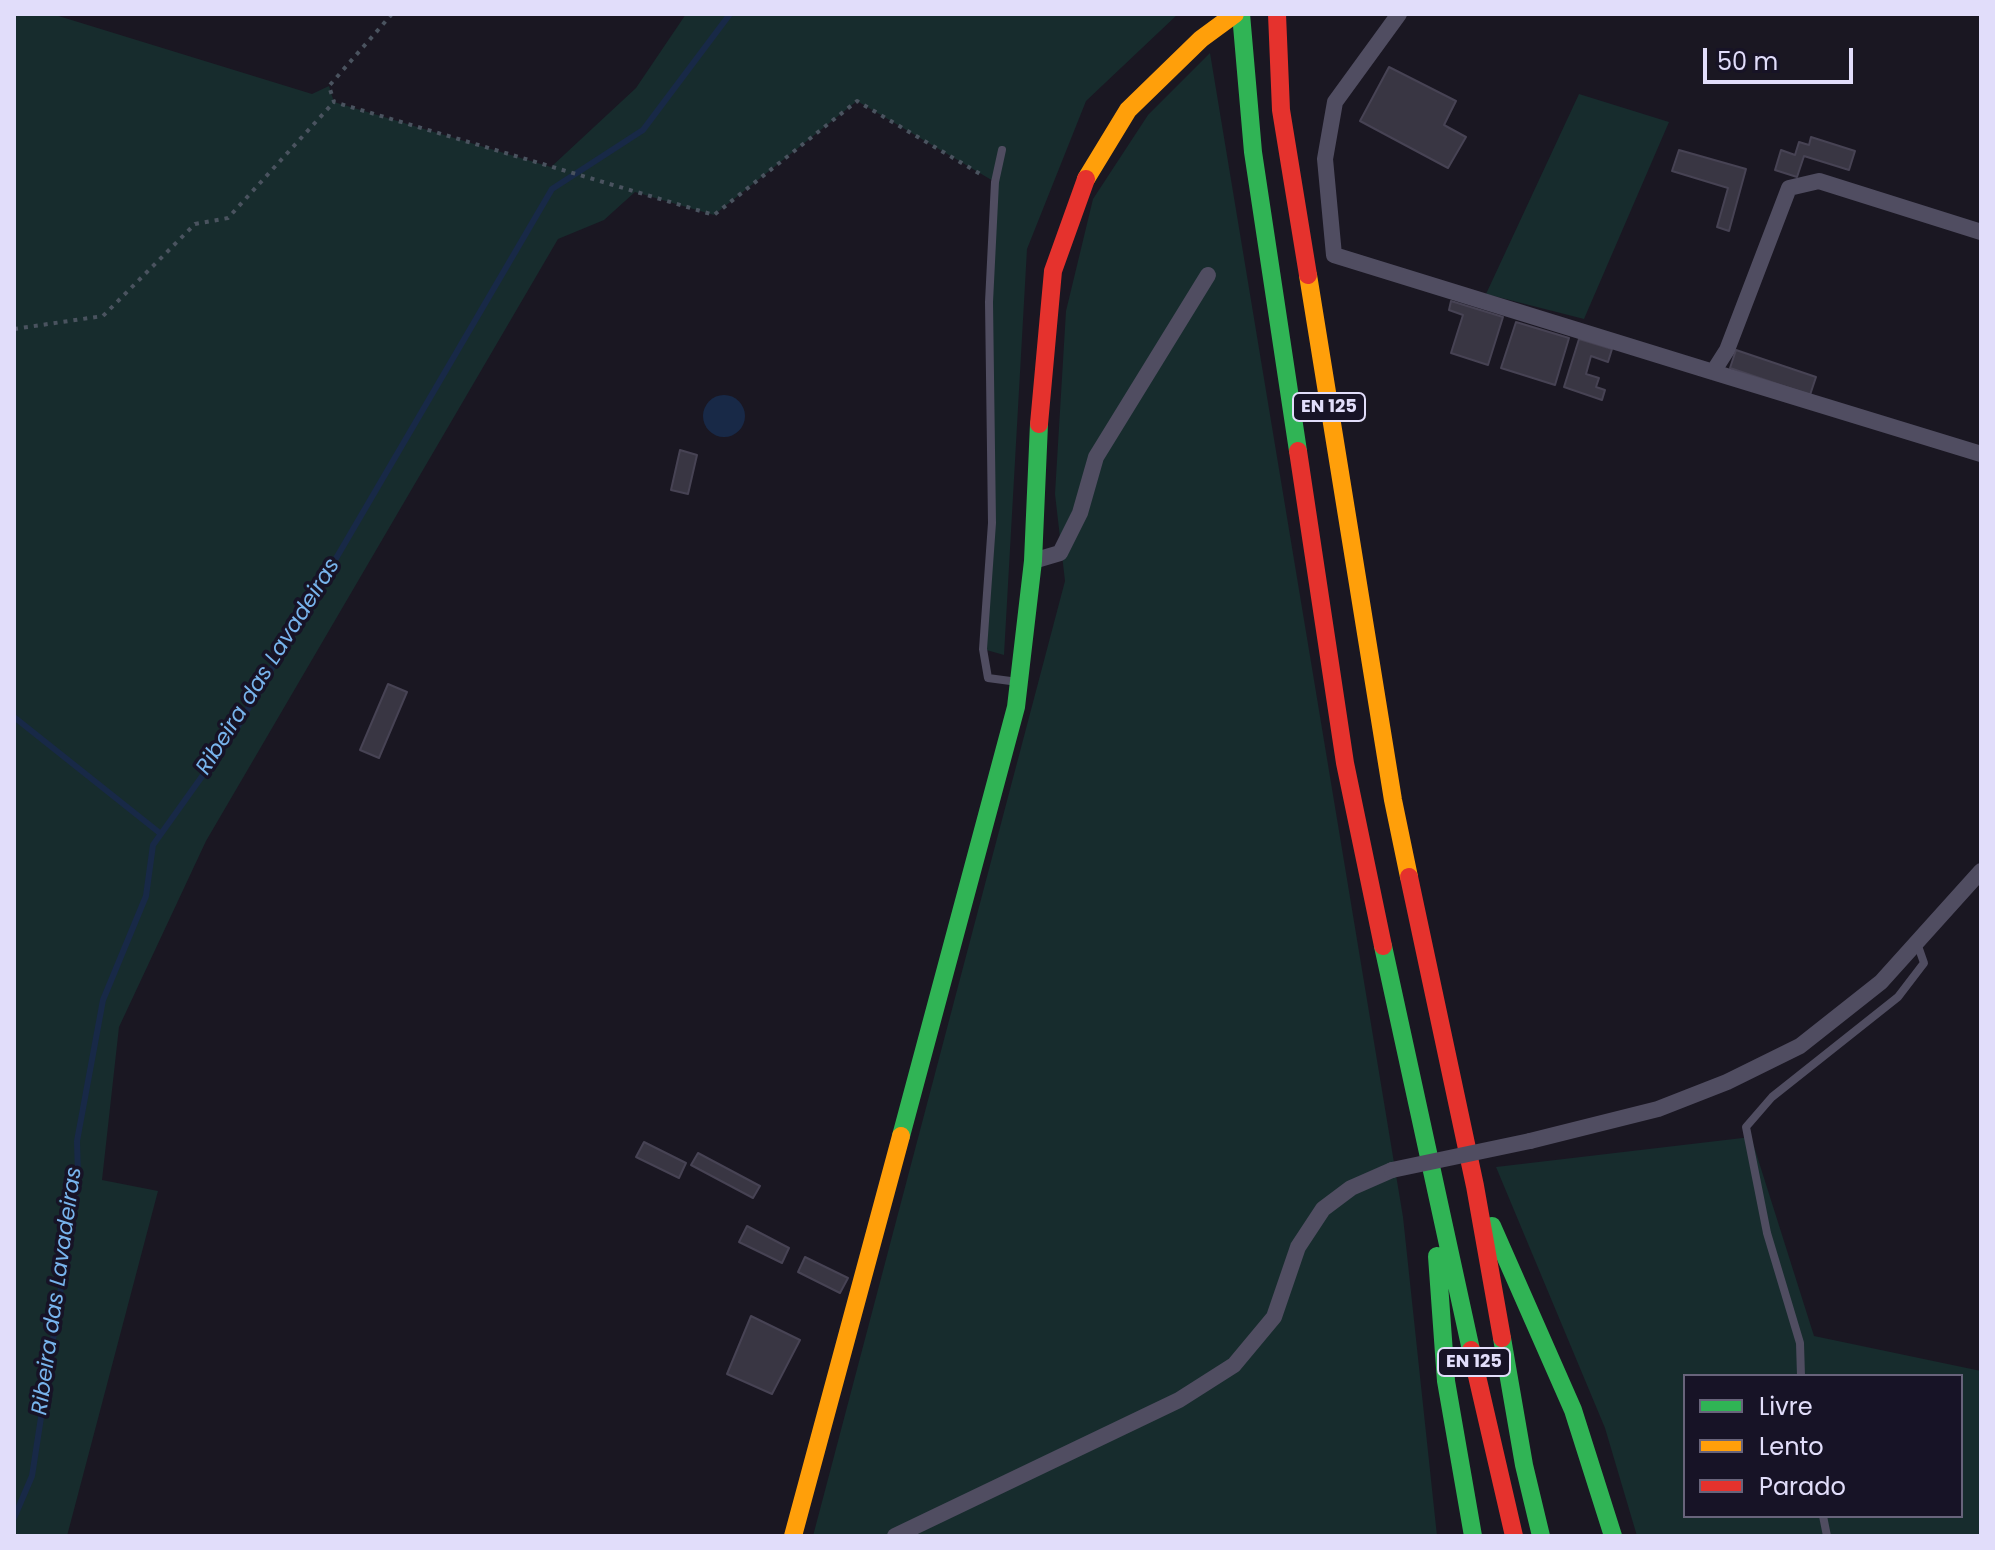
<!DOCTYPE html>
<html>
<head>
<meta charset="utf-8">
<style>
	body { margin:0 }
	#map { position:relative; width:1995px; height:1550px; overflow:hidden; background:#1a1722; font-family:Poppins,sans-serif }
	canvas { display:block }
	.frame { position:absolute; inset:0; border:16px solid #e1ddfa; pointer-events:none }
	.legend { position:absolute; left:1683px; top:1374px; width:280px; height:144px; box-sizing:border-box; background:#171326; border:2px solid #68647b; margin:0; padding:10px 14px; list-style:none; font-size:24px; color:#e1ddfa }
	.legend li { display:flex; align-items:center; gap:16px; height:40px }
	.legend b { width:40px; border:2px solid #68647b }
	.scale { position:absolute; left:1703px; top:48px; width:150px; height:36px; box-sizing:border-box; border:4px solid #e1ddfa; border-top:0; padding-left:10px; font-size:24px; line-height:28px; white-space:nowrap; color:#e1ddfa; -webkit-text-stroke:6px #171326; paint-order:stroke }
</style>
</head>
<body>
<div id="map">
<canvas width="1995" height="1550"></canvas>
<div class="frame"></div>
<ul class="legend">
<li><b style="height:10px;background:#30b455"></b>Livre</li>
<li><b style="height:10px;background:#ff9f0a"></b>Lento</li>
<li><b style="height:10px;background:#e5322d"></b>Parado</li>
</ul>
<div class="scale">50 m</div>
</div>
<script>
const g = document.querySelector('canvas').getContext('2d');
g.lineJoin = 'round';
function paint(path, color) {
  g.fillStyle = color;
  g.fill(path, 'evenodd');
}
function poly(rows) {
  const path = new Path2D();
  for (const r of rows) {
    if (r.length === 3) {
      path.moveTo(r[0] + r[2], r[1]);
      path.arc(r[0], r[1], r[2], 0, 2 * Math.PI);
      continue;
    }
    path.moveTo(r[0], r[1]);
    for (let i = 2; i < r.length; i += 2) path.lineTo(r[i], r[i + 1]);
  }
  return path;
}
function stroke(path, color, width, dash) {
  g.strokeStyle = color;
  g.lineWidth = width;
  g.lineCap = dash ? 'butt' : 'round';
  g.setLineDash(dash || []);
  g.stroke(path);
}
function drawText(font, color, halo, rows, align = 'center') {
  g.font = font + ' Poppins,sans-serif';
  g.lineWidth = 7;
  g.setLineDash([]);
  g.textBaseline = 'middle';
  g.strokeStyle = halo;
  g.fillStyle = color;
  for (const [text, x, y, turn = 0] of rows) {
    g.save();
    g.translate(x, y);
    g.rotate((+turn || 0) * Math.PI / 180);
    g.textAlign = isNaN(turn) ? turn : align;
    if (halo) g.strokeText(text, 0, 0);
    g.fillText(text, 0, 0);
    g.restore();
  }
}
const green = poly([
	[14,14,52,14,312,94,329,86,334,102,551,167,636,88,686,14,1178,14,1086,101,1027,249,1004,655,983,649,992,523,989,302,995,182,857,101,714,215,635,192,604,220,558,239,206,841,119,1027,102,1180,158,1191,67,1536,14,1536],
	[1210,53,1403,1217,1437,1536,813,1536,1065,581,1055,494,1066,311,1093,199,1148,115],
	[1579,94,1669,122,1584,319,1486,294],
	[1751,1137,1814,1336,1981,1371,1981,1536,1637,1536,1605,1428,1496,1167],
	[1685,1376,1961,1376,1961,1516,1685,1516]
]);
const water = poly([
	[724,416,21]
]);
const stream = poly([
	[14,717,161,834],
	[14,1518,32,1476,78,1177,77,1141,103,1000,146,896,153,845,238,726,552,189,643,130,730,14]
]);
const building = poly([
	[1389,67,1456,101,1444,125,1466,137,1448,168,1360,121,1389,67],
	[1811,137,1855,151,1849,170,1804,156,1797,177,1775,170,1781,150,1795,155,1799,142,1809,145,1811,137],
	[1679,150,1746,169,1729,231,1717,227,1728,188,1672,171,1679,150],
	[1451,301,1503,317,1488,365,1451,353,1463,315,1449,310,1451,301],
	[1516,322,1569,338,1555,385,1501,368,1516,322],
	[1579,339,1612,349,1608,362,1591,356,1586,374,1599,378,1596,387,1605,390,1602,400,1564,387,1579,339],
	[1736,350,1816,377,1810,395,1730,368,1736,350],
	[680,450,697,455,688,494,671,490,680,450],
	[388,684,407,692,379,758,360,750,388,684],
	[644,1142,686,1163,679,1178,636,1157,644,1142],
	[698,1153,760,1186,753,1198,691,1165,698,1153],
	[747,1226,789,1248,782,1263,739,1242,747,1226],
	[805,1257,848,1278,840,1293,798,1272,805,1257],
	[751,1316,800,1340,772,1394,727,1374,751,1316]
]);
const path = poly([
	[392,14,329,86,334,102,714,215,857,101,982,175],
	[14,329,103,316,195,224,228,218,334,102]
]);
const lane = poly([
	[1002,150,995,182,989,302,992,523,983,649,988,678,1018,682],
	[1801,1376,1800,1343,1767,1233,1746,1127,1772,1097,1898,997,1924,963,1917,943],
	[1823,1516,1827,1536]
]);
const street = poly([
	[1399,14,1335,102,1325,159,1334,255,1713,372,1727,350,1789,188,1819,181,1981,232],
	[1713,372,1981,454],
	[1033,561,1060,553,1080,513,1096,457,1208,275],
	[1530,1141,1658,1109,1727,1082,1800,1046,1881,982,1981,871],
	[895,1536,1179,1400,1234,1365,1274,1317,1298,1247,1323,1209,1351,1188,1392,1170]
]);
const fast = poly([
	[1241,14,1253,152,1298,451],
	[1383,946,1471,1350],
	[901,1136,1016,707,1033,561,1039,424],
	[1492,1226,1573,1410,1613,1536],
	[1437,1256,1446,1381,1473,1536],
	[1502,1338,1524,1465,1541,1536]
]);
const slow = poly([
	[1086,179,1128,110,1201,39,1235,14],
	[1308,275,1393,800,1409,877],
	[793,1536,901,1136]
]);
const jam = poly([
	[1277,14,1281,110,1308,275],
	[1039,424,1053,271,1086,179],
	[1298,451,1345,763,1383,946],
	[1409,877,1475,1186,1502,1338],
	[1471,1350,1514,1536]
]);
const streetBridge = poly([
	[1392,1170,1530,1141]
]);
const shields = [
	[1329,407,72],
	[1474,1362,72]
];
const shieldNames = [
	["EN 125",1329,407],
	["EN 125",1474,1362]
];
const waterNames = [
	["Ribeira das Lavadeiras",269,667,-58],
	["Ribeira das Lavadeiras",58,1291,-82]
];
paint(green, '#172c2d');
paint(water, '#182947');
stroke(stream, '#182947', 6);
paint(building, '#393643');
stroke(building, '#474354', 2);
stroke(path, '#4a535f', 4, [4, 6]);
stroke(lane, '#504d61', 8);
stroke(street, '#504d61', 16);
stroke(fast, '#30b455', 18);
stroke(slow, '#ff9f0a', 18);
stroke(jam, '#e5322d', 18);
stroke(streetBridge, '#504d61', 16);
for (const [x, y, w] of shields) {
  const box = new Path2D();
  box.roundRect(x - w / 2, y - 14, w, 28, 6);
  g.fillStyle = '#171326';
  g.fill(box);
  stroke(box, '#e1ddfa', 2);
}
drawText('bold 18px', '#e1ddfa', null, shieldNames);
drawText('italic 22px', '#78b4ed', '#171326', waterNames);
</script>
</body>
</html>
